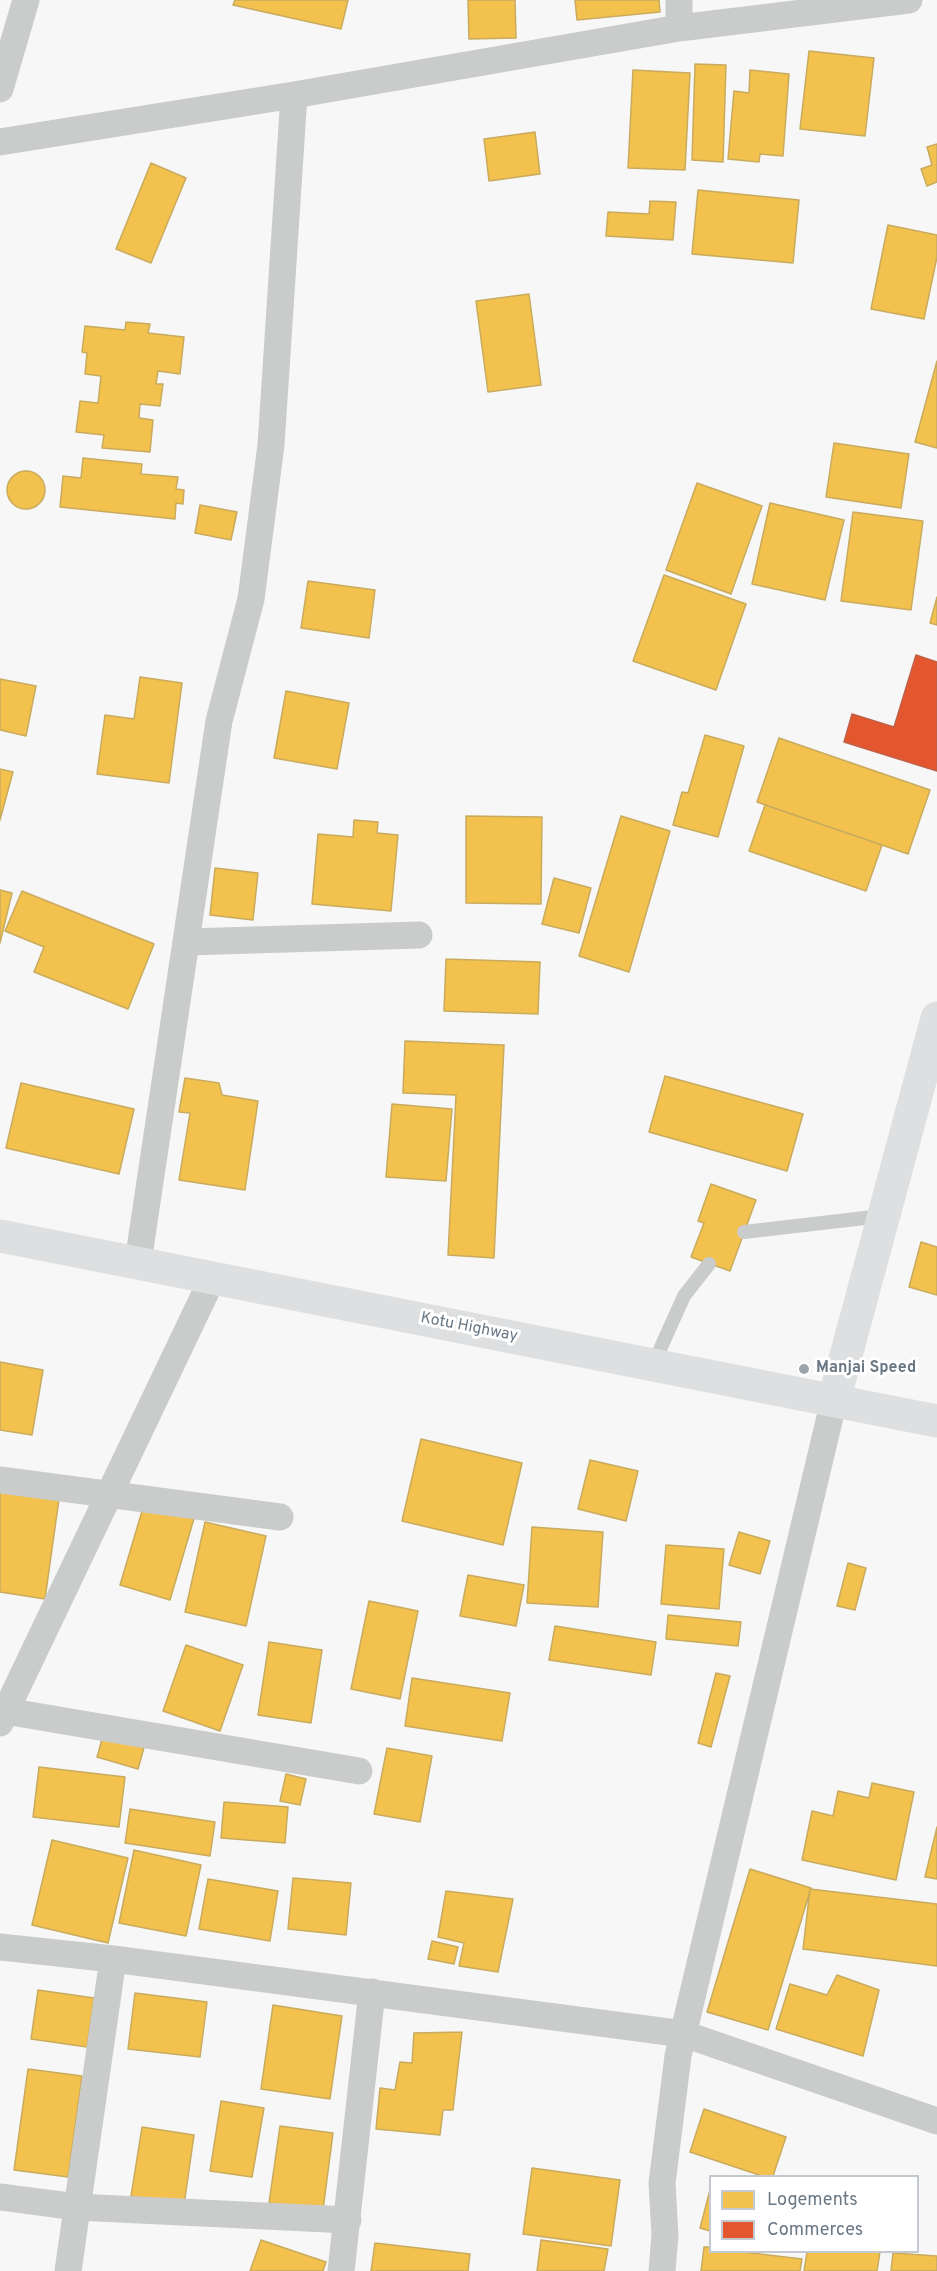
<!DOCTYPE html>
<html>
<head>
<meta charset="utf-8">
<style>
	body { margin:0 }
	#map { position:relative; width:937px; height:2271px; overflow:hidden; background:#f7f7f7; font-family:Overpass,sans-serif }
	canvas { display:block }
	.legend { position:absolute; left:709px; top:2175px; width:210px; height:78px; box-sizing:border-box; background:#fff; border:2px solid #c3c9ce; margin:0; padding:8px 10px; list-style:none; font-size:18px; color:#6a7885 }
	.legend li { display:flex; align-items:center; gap:12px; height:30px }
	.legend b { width:30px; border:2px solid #c3c9ce }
</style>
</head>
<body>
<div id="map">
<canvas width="937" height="2271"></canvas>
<ul class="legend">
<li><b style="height:16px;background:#f2c14e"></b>Logements</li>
<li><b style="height:16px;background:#e4572e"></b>Commerces</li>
</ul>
</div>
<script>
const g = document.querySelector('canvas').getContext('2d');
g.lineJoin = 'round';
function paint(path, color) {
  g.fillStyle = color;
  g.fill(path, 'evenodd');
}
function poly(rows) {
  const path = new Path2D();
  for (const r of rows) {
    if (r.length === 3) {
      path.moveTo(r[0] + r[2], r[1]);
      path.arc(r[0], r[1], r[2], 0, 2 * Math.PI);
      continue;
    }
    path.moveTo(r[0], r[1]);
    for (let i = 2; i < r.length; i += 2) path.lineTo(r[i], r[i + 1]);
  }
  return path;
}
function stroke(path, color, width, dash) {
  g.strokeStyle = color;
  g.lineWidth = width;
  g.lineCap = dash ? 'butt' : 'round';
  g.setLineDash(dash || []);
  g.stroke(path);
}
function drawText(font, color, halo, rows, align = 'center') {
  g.font = font + ' Overpass,sans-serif';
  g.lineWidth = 6;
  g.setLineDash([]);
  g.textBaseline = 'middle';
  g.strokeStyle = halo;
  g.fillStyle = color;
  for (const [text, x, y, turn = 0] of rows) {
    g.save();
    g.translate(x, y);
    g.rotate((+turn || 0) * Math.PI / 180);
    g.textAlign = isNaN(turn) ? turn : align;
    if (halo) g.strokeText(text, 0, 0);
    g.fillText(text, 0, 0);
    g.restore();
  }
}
const homes = poly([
	[235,0,348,0,341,29,233,5,235,0],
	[468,0,515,0,516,38,469,39,468,0],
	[575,0,659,0,660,12,577,20,575,0],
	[809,51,874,58,865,136,800,129,809,51],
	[695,64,726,65,723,162,692,160,695,64],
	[633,70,690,73,685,170,628,168,633,70],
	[750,70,789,74,783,156,760,154,759,162,728,159,734,91,749,93,750,70],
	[535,132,540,174,489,181,484,139,535,132],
	[937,144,937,182,927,186,921,169,932,165,927,147,937,144],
	[151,163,186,178,151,263,116,249,151,163],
	[698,190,799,200,793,263,692,254,698,190],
	[650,201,676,202,673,240,606,236,608,212,649,214,650,201],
	[888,225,937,235,937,257,924,319,871,309,888,225],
	[529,294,541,385,488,392,476,301,529,294],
	[126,322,150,324,148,333,184,337,180,374,158,371,156,384,163,384,160,406,140,404,139,418,153,420,150,452,102,448,104,435,76,432,80,401,98,403,101,376,85,374,87,353,82,352,85,326,125,330,126,322],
	[937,361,937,448,915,442,937,361],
	[834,443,909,454,901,508,826,497,834,443],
	[83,458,142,464,141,474,178,477,176,489,184,490,183,504,176,503,175,519,60,507,63,476,81,478,83,458],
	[26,490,19],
	[697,483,762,506,731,594,666,570,697,483],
	[770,503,844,520,825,600,752,584,770,503],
	[200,505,237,512,231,540,195,533,200,505],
	[853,512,923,521,911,610,841,601,853,512],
	[664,575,746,604,716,690,633,661,664,575],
	[308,581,375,590,369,638,301,628,308,581],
	[937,597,937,625,930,623,937,597],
	[140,677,182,683,169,783,97,774,105,715,134,719,140,677],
	[0,679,36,686,26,736,0,730,0,679],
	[286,691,349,703,337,769,274,758,286,691],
	[705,735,744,746,718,837,673,825,682,792,688,793,705,735],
	[779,738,930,790,908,854,757,802,779,738],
	[0,769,13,772,0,820,0,769],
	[765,805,882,845,866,891,749,851,765,805],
	[466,816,542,817,541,904,466,903,466,816],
	[621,816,670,831,629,972,579,956,621,816],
	[354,820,378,822,377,833,398,835,391,911,312,904,318,834,353,837,354,820],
	[215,868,258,873,253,920,210,915,215,868],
	[554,878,591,888,579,933,542,924,554,878],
	[0,890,12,893,0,943,0,890],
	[22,891,154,944,128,1009,34,972,44,947,5,931,22,891],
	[446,959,540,962,538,1014,444,1011,446,959],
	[405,1041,504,1045,494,1258,448,1255,456,1095,403,1093,405,1041],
	[665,1076,803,1114,787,1171,649,1132,665,1076],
	[185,1078,219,1083,222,1095,258,1101,245,1190,179,1180,190,1113,179,1112,185,1078],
	[21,1083,134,1109,119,1174,6,1148,21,1083],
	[392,1104,452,1109,446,1181,386,1177,392,1104],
	[711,1184,756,1200,730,1271,691,1257,704,1223,698,1221,711,1184],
	[921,1242,937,1247,937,1295,909,1287,921,1242],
	[0,1362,43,1370,32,1435,0,1430,0,1362],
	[421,1439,522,1463,503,1545,402,1521,421,1439],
	[590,1460,638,1471,626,1521,578,1509,590,1460],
	[0,1484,60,1492,45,1599,0,1592,0,1484],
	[145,1501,195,1515,170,1600,120,1585,145,1501],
	[205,1522,266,1536,246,1626,185,1612,205,1522],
	[532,1527,603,1532,598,1607,527,1603,532,1527],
	[739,1532,770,1541,760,1574,729,1565,739,1532],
	[666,1545,724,1549,719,1609,661,1604,666,1545],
	[848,1563,866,1568,855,1610,837,1606,848,1563],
	[468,1575,524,1585,516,1626,460,1616,468,1575],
	[369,1601,418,1611,400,1699,351,1689,369,1601],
	[668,1615,741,1622,738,1646,666,1639,668,1615],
	[555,1626,656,1642,651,1675,549,1660,555,1626],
	[269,1642,322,1650,311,1723,258,1715,269,1642],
	[186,1645,243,1665,220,1731,163,1711,186,1645],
	[716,1673,730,1676,711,1747,698,1743,716,1673],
	[412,1678,510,1693,502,1741,405,1726,412,1678],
	[104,1732,145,1744,138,1769,97,1757,104,1732],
	[387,1748,432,1756,420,1822,374,1814,387,1748],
	[39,1767,125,1777,119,1827,33,1817,39,1767],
	[286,1774,306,1779,300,1805,280,1801,286,1774],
	[872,1783,914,1792,896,1880,802,1860,812,1811,833,1816,838,1791,869,1798,872,1783],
	[224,1802,288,1807,285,1843,221,1838,224,1802],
	[130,1809,215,1822,210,1856,125,1843,130,1809],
	[937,1827,937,1879,925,1877,937,1827],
	[52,1840,128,1858,108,1943,32,1925,52,1840],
	[134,1850,201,1865,186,1936,119,1923,134,1850],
	[750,1869,811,1888,768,2030,707,2012,750,1869],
	[293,1878,351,1883,346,1935,288,1929,293,1878],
	[208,1879,278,1891,270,1941,199,1929,208,1879],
	[810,1889,937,1904,937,1966,803,1949,810,1889],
	[446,1891,513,1899,498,1972,459,1966,464,1943,438,1937,446,1891],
	[432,1941,458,1947,454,1964,428,1959,432,1941],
	[837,1975,879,1990,863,2056,776,2029,790,1984,827,1995,837,1975],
	[38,1990,94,1998,87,2047,31,2039,38,1990],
	[135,1993,207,2002,200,2057,128,2049,135,1993],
	[273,2005,342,2016,330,2099,261,2089,273,2005],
	[462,2032,453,2110,443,2110,440,2135,376,2129,380,2088,395,2090,400,2062,412,2063,414,2033,462,2032],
	[28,2069,82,2076,68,2177,14,2170,28,2069],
	[221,2101,264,2108,252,2177,210,2171,221,2101],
	[704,2109,786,2137,773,2176,762,2176,690,2152,704,2109],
	[280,2126,333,2133,323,2210,269,2203,280,2126],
	[142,2127,194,2135,184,2205,131,2196,142,2127],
	[532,2168,620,2180,611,2246,523,2234,532,2168],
	[710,2190,710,2231,700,2228,710,2190],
	[261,2240,326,2262,323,2271,250,2271,261,2240],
	[541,2240,608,2249,604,2271,537,2271,541,2240],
	[375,2243,470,2254,468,2271,371,2271,375,2243],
	[704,2247,710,2247,710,2252,743,2252,802,2259,800,2271,701,2271,704,2247],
	[807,2252,880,2252,877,2271,804,2271,807,2252],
	[893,2253,937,2256,937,2271,891,2271,893,2253]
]);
const shops = poly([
	[916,655,937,662,937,771,844,742,852,714,894,727,916,655]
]);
const lane = poly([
	[744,1232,882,1216],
	[653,1365,684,1296,709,1264]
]);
const street = poly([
	[679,28,679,0],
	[0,89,26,0],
	[0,142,294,95,679,28,909,0],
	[187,942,419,935],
	[138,1262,219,721,251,599,271,445,294,95],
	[0,1480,280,1517],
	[0,1710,359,1771],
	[0,1723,213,1277],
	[0,1947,113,1959,684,2034,937,2121],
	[0,2197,77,2207,348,2220],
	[68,2271,113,1959],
	[341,2271,372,1992],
	[662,2271,665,2235,662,2183,678,2056,834,1400]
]);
const secondary = poly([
	[0,1236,937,1421],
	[834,1400,937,1018]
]);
const markers = [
	[804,1369,6,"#9ba4ad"]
];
const streetNames = [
	["Kotu Highway",469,1328,11]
];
const poiNames = [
	["Manjai Speed",816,1369]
];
paint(homes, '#f2c14e');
stroke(homes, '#c9ab5e', 1.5);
paint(shops, '#e4572e');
stroke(shops, '#bf6148', 1.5);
stroke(lane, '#cacccc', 14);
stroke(street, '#cacccc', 27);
stroke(secondary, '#dedfe0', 33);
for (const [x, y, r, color] of markers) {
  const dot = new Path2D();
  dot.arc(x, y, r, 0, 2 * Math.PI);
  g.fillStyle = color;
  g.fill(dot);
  stroke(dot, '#fff', 2);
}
drawText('16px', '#6a7885', '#fff', streetNames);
drawText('bold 16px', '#6a7885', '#fff', poiNames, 'left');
</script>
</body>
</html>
